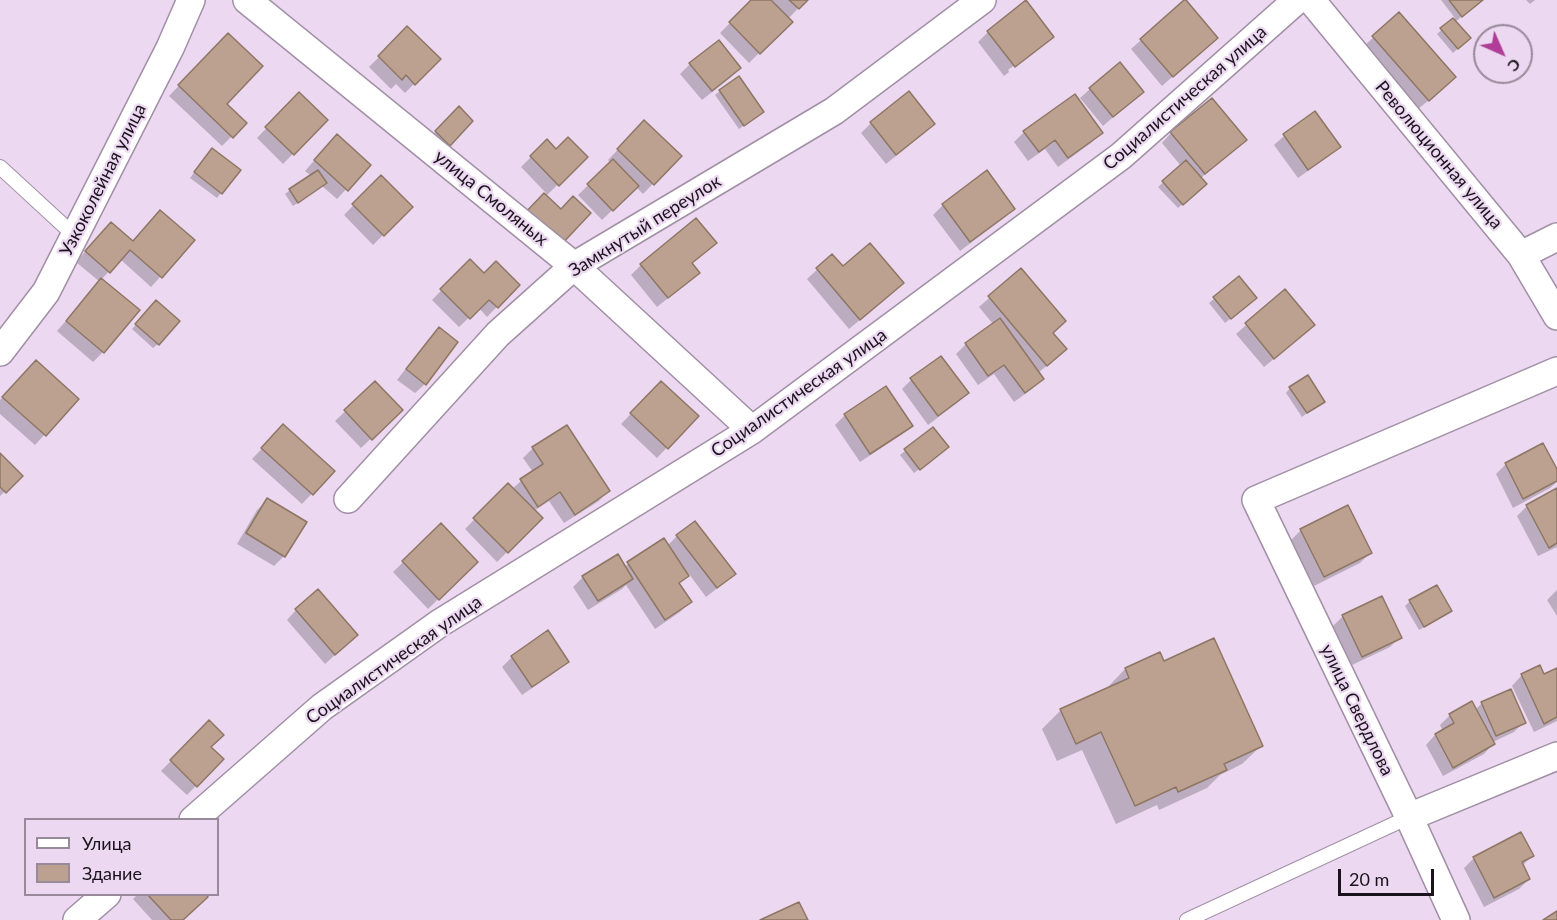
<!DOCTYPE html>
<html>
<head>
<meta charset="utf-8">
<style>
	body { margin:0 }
	#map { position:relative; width:1557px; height:920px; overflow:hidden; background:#ecd8f0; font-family:Lato,sans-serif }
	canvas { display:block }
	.legend { position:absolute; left:24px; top:818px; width:195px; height:78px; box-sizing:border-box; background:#ecd8f0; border:2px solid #98899b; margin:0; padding:8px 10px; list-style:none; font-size:18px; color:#1a131c }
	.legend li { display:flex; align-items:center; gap:12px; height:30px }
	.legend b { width:30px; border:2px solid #98899b }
	.north { position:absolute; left:1473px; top:24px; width:60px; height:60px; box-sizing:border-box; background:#ecd8f0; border:2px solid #98899b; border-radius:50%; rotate:135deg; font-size:16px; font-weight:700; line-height:24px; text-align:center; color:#1a131c }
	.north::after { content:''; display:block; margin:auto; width:21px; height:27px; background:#b03e98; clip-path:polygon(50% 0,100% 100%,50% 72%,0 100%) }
	.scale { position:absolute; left:1338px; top:869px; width:96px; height:27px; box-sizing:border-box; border:3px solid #1a131c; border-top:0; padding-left:8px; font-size:18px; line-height:21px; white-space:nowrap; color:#1a131c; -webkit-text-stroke:4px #ecd8f0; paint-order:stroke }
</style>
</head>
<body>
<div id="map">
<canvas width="1557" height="920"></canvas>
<ul class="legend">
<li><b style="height:8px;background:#fff"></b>Улица</li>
<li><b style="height:16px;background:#bca190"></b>Здание</li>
</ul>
<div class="north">С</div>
<div class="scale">20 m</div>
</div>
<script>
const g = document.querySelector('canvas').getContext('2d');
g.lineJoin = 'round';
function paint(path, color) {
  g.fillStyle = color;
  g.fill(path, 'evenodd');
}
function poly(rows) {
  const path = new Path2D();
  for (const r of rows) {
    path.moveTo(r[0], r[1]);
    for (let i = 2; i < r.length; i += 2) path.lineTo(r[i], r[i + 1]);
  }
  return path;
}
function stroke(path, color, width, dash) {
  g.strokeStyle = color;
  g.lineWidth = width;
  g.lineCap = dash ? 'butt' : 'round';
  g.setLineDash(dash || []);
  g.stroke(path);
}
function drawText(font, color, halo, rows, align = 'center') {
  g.font = font + ' Lato,sans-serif';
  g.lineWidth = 4.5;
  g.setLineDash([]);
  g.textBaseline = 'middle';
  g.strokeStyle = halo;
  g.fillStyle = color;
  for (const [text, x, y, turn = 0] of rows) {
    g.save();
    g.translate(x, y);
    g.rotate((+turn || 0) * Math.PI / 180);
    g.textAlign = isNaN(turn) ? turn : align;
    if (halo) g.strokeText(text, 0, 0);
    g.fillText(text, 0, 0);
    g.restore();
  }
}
const shadow = poly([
	[753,0,806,0,788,19,790,22,749,63,720,33],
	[1441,0,1482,0,1455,22,1469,38,1453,53,1437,34,1455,18],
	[1526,0,1535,0,1530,4],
	[1185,1,1206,47,1162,86,1131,49],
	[1026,2,1052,36,1044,45,1044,43,1008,70,1009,72,1004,76,978,42,988,32],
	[1399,14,1445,87,1418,109,1363,47],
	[408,28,439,59,405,93,396,84,391,89,369,67],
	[228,35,225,104,245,123,222,146,169,96],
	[690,64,739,68,730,78,702,100,680,74],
	[1090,89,1142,92,1103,126,1080,98],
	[720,91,762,112,739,129,715,95],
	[909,93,933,124,923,134,886,164,861,133,871,123],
	[299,94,326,120,283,164,257,138],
	[459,108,471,121,444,149,431,137],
	[1315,113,1339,147,1329,156,1298,178,1274,145,1284,136],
	[644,122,680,156,643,194,636,187,602,220,578,195,611,163,608,160],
	[1024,132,1101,133,1091,143,1058,167,1045,149,1028,161,1014,142],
	[1171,133,1245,140,1201,178,1201,188,1178,208,1158,187,1181,166,1162,143],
	[547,141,556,151,586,157,546,196,561,210,589,213,515,225,546,193,521,167],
	[327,146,369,165,337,199,322,186,293,206,285,194,290,190,311,176,305,171],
	[208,154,221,193,217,198,190,178],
	[986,173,1013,209,1004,218,960,251,933,215,943,205],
	[381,177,411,207,373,245,344,215],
	[101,233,132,243,193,241,151,287,120,259,101,280,103,352,93,362,57,331,100,282,76,262],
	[715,243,691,264,698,273,688,282,657,307,631,275,641,265],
	[832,256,843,268,892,293,849,329,807,279],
	[470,261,484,275,518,285,487,317,479,308,459,327,432,300],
	[1021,270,1051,334,1055,359,1038,373,1042,379,1032,389,1014,402,994,374,978,385,956,354,966,344,993,324,979,307],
	[1239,278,1250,303,1225,323,1209,303],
	[1285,291,1303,335,1264,367,1236,334],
	[152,307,158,344,153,348,132,329],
	[439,329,425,384,415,393,397,380,429,339],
	[26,371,77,399,35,445,0,414,0,400],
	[911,380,967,393,957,403,928,425,902,389],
	[375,383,401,410,361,448,335,421],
	[661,383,697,416,657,458,621,424],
	[1290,388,1323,401,1302,417,1286,393],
	[845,415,911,426,901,435,860,462,835,425],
	[933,429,942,452,914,473,900,455],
	[274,436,333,471,302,504,252,459],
	[1542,445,1557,473,1557,482,1550,488,1513,508,1496,474,1506,464],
	[533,448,608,491,599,501,564,523,549,501,534,511,541,518,497,562,465,529,508,485,512,489,521,481,533,472,523,458],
	[0,455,21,476,0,496],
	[1557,490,1557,547,1538,556,1517,516,1527,506],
	[267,500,284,556,274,566,237,544,257,510],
	[441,525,476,562,428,609,393,572],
	[1301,530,1370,553,1360,563,1314,586,1291,540],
	[677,536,734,573,724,583,706,597,689,574,678,584,690,602,680,612,655,629,626,585,622,589,588,610,573,587,583,577,624,567,664,540,667,546],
	[1557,590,1557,616,1547,600],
	[1410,601,1450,611,1446,615,1419,630,1405,606],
	[296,610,346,645,325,664,287,620],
	[1343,616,1400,637,1390,647,1352,665,1333,626],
	[512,657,567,662,557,671,522,695,502,667],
	[1163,663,1261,746,1242,764,1220,775,1207,788,1159,810,1157,805,1116,824,1082,750,1057,761,1042,729,1061,710,1107,689,1107,688,1125,669],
	[1539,667,1543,676,1557,669,1557,721,1534,732,1512,686,1521,676],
	[1482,703,1524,722,1514,732,1493,742,1493,744,1484,754,1443,776,1426,745,1435,735,1443,731,1440,725,1450,715,1475,710],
	[209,722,209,747,222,759,187,795,161,771],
	[1532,856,1522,866,1529,879,1519,889,1484,907,1464,868,1474,858],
	[138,894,203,894,182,920,152,920,133,899]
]);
const building = poly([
	[751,0,771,0,793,22,760,54,729,22,751,0],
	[789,0,808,0,799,9,789,0],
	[1026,0,1054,37,1015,67,987,31,1026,0],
	[1184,0,1186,0,1218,38,1173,77,1140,39,1184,0],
	[1449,0,1483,0,1462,17,1449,0],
	[1399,12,1456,77,1429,101,1372,36,1399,12],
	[1453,18,1471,38,1458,49,1440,28,1453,18],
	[407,26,441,59,415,85,406,75,402,80,378,56,407,26],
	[228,33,263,66,227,104,247,123,233,138,178,85,228,33],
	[719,40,741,68,712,91,689,63,719,40],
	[1120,62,1144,92,1113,117,1089,88,1120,62],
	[739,76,764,112,744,126,719,90,739,76],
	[909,91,935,124,896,155,870,122,909,91],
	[299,92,328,120,294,155,265,127,299,92],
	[1075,94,1103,133,1068,158,1055,140,1039,152,1023,131,1075,94],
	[1212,98,1247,140,1205,174,1170,132,1212,98],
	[459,106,473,121,450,146,435,131,459,106],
	[1315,111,1341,147,1308,170,1283,134,1315,111],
	[644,120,682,156,654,185,617,149,644,120],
	[337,134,371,165,348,191,314,160,337,134],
	[568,137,588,157,559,186,530,156,547,139,556,149,568,137],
	[212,148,241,170,222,194,194,172,212,148],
	[613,159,639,186,613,211,587,184,613,159],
	[1186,160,1207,184,1183,205,1162,181,1186,160],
	[318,170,327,183,298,203,289,189,318,170],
	[987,170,1015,209,970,242,942,204,987,170],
	[381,175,413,207,384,236,352,204,381,175],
	[544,193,561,209,573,196,591,213,559,247,524,214,544,193],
	[160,210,195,240,162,278,130,250,110,273,85,251,111,222,133,241,160,210],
	[696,218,717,243,692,263,700,273,668,298,640,264,696,218],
	[870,243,904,283,860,320,816,268,832,254,843,266,870,243],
	[470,259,484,273,496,261,520,285,498,308,489,300,470,319,440,289,470,259],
	[1021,268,1066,321,1053,333,1067,349,1047,366,988,296,1021,268],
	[1239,276,1257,298,1231,319,1213,297,1239,276],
	[101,278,140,310,104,353,66,321,101,278],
	[1285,289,1315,325,1274,359,1245,323,1285,289],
	[156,300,180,321,159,345,135,324,156,300],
	[1000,318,1044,379,1025,393,1004,365,988,376,965,343,1000,318],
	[439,327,458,342,426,385,406,369,439,327],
	[941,356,969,393,938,416,910,378,941,356],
	[36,360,79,399,46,436,2,397,36,360],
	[1308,375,1325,402,1307,413,1289,387,1308,375],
	[375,381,403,410,372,440,344,410,375,381],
	[661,381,699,416,668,449,630,413,661,381],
	[886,386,913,426,870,454,844,414,886,386],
	[283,424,335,471,313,495,261,448,283,424],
	[567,425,610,491,575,515,560,492,538,507,520,479,543,464,532,447,567,425],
	[933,427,949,447,920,470,904,449,933,427],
	[1543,443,1557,469,1557,481,1523,499,1505,463,1543,443],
	[0,453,23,476,6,493,0,487,0,453],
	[508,483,543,518,508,553,473,518,508,483],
	[1557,488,1557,543,1549,548,1526,505,1557,488],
	[267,498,307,522,285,557,246,533,267,498],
	[1348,505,1372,553,1324,577,1300,529,1348,505],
	[695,521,736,574,717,588,676,535,695,521],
	[441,523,478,562,439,600,402,561,441,523],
	[664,538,689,576,679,583,692,602,665,620,627,562,664,538],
	[618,554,633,579,598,601,582,576,618,554],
	[1437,585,1452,611,1424,627,1409,600,1437,585],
	[318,589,358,635,335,655,295,609,318,589],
	[1382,596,1402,638,1362,657,1342,615,1382,596],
	[548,630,569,662,532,687,511,656,548,630],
	[1214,638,1263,746,1224,764,1227,770,1178,792,1176,787,1135,806,1101,732,1076,744,1060,709,1129,678,1125,668,1160,652,1164,661,1214,638],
	[1540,665,1544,674,1557,668,1557,717,1544,724,1521,674,1540,665],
	[1511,689,1526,723,1496,736,1481,702,1511,689],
	[1472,701,1495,744,1453,768,1435,734,1454,723,1449,714,1472,701],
	[209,720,224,735,211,747,224,759,197,787,170,760,209,720],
	[1521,832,1534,856,1522,862,1530,879,1494,898,1473,857,1521,832],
	[147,894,206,894,208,897,183,920,171,920,147,894],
	[799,902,808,920,760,920,799,902],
	[1557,911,1557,920,1543,920,1557,911]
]);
const service = poly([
	[0,167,75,236],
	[1187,920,1409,817]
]);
const minor = poly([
	[247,0,574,266,752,430],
	[1311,0,1521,255,1557,316],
	[1521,255,1557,237],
	[0,352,46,292,170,48,191,0],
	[348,499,498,334,574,266,834,111,982,0],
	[1409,817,1557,756],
	[193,820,322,707,440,623,752,430,1121,156,1297,0],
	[77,920,107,894],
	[1456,920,1409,817,1256,500,1557,371]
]);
const streetNames = [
	["Социалистическая улица",1185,98,-41],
	["Революционная улица",1439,155,50],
	["Узкоколейная улица",103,180,-63],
	["улица Смоляных",491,198,39],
	["Замкнутый переулок",645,226,-32],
	["Социалистическая улица",799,393,-35],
	["Социалистическая улица",394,660,-35],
	["улица Свердлова",1357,710,64]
];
paint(shadow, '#0003');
paint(building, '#bca190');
stroke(building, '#8e7665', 1.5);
stroke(service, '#a18fa5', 16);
stroke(minor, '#a18fa5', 30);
stroke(service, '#fff', 14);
stroke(minor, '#fff', 27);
drawText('18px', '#1a131c', '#ecd8f0', streetNames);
</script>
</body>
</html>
